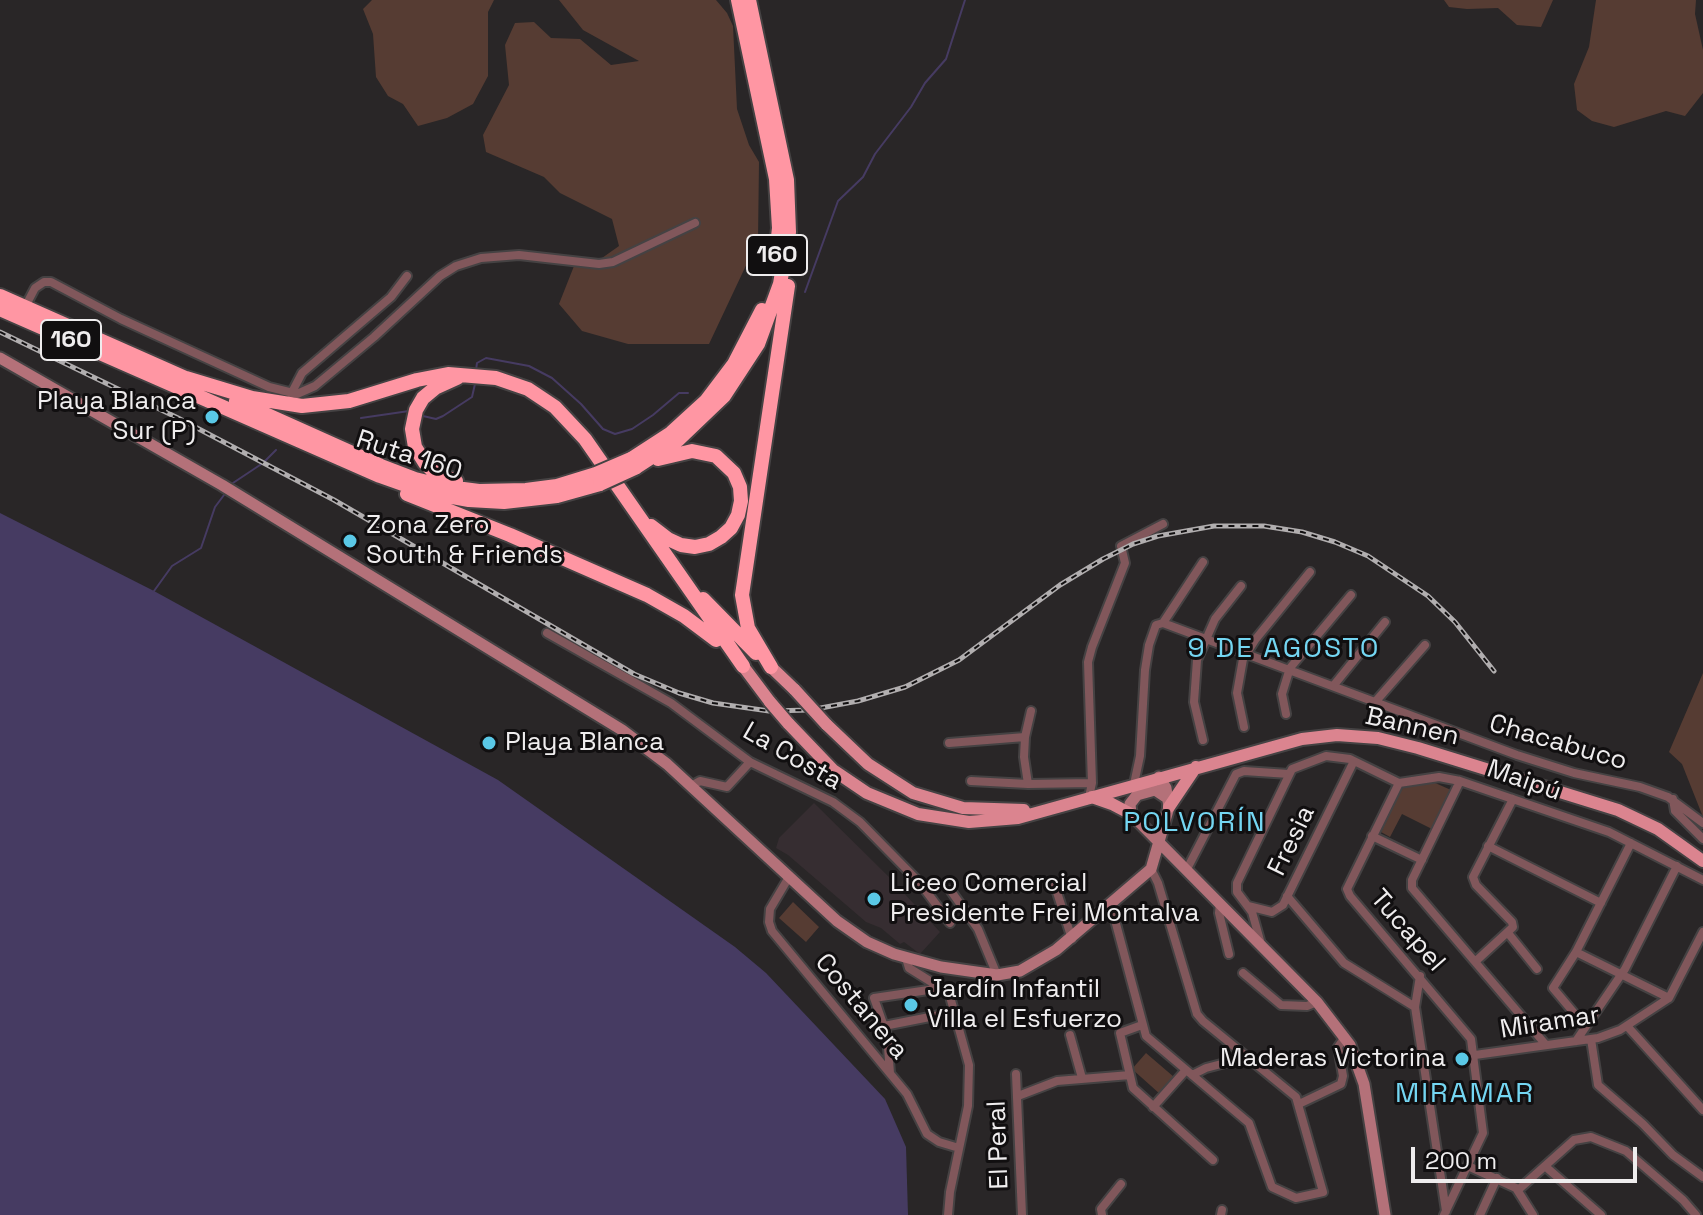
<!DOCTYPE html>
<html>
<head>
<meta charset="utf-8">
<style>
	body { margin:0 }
	#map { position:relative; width:1703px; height:1215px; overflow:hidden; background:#292627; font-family:"Space Grotesk",sans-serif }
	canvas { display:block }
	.scale { position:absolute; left:1411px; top:1147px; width:226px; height:36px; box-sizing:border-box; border:4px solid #efedee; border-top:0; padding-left:10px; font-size:24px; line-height:28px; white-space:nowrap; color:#efedee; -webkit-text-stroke:6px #110f10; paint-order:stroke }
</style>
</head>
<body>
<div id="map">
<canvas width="1703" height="1215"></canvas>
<div class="scale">200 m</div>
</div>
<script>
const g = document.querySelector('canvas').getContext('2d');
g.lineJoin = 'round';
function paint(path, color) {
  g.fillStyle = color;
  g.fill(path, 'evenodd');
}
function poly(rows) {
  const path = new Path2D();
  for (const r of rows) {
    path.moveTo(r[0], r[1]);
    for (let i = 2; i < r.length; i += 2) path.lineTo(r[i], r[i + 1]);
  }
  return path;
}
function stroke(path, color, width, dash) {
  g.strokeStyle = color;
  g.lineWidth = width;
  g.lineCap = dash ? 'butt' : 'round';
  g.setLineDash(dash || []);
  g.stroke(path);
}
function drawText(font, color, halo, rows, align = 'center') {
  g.font = font + ' "Space Grotesk",sans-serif';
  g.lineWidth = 6;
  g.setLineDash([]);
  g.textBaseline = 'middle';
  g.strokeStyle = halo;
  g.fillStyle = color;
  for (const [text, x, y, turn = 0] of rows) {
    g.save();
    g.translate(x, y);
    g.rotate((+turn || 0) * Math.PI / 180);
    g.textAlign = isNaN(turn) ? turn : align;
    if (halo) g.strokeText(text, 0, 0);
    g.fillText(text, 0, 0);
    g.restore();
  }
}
const built = poly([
	[814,803,888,876,940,932,920,954,904,942,900,944,881,928,866,922,788,855,776,848,779,838]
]);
const green = poly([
	[372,0,494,0,488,12,488,76,473,104,447,118,418,126,403,104,388,96,376,77,373,34,363,9],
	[559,0,716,0,727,13,733,26,737,109,749,145,759,162,758,240,709,344,628,344,582,331,559,304,574,266,602,258,619,246,612,219,560,193,544,177,486,152,483,135,509,85,505,45,515,23,534,22,551,38,580,39,611,65,639,61,583,30],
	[1444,0,1553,0,1541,27,1517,25,1498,8,1467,9,1449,7],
	[1596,0,1696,0,1695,14,1703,50,1703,93,1685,116,1666,111,1614,127,1592,121,1577,110,1574,84,1589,47],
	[1703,673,1703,817,1682,764,1669,752],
	[1433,782,1451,790,1432,829,1402,814,1390,837,1381,832,1402,788],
	[793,902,819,927,806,942,779,918],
	[1146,1053,1174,1077,1160,1094,1132,1069]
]);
const water = poly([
	[0,513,154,591,498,780,735,947,766,973,885,1099,906,1147,908,1215,0,1215]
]);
const stream = poly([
	[805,292,838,201,863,177,875,154,911,107,925,83,946,59,965,0],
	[476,370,477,363,486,358,529,366,552,378,581,404,603,429,615,434,632,429,653,415,679,393,688,393],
	[423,416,436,419,443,416,472,397,475,384],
	[361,418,409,411],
	[233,483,263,463,276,450],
	[154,591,172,566,201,548,215,507,224,495]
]);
const street = poly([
	[25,307,35,288,44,282,51,282,121,319,269,387,297,394,315,386,374,337,440,276,456,266,481,258,519,255,599,264,613,262,695,223],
	[291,394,302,373,391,297,407,276],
	[1163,623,1517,755,1574,773,1640,787,1668,797,1703,823],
	[547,633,671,703,750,762,833,802,860,822,920,883,950,923],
	[1334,685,1385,622],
	[1376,701,1425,645],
	[1286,714,1282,694,1290,668,1351,595],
	[1244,727,1237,693,1243,659,1255,640,1310,572],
	[1203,740,1194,702,1197,660,1215,619,1241,586],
	[949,743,1025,737],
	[971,781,1028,784,1092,783],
	[1460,781,1412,880,1412,888,1546,1045],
	[1399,783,1347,889,1350,896,1471,1039,1483,1133,1444,1215],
	[1028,784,1024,757,1025,737,1031,711],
	[1134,784,1140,756,1145,670,1149,645,1156,625,1163,623,1203,562],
	[691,786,700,781,727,787,750,762],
	[1089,797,1092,783,1088,662,1092,647,1125,563,1121,546,1163,524],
	[1673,799,1675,811,1703,839],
	[1372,836,1422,860],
	[1488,846,1601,903],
	[1187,869,1236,774,1244,771,1289,774],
	[789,877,770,909,769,922,772,931,907,1094,927,1134,939,1142,959,1148],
	[1055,886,1072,939],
	[951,891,978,929,997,975],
	[1287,896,1344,963,1415,1007],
	[1220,903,1219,913,1229,954],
	[1111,905,1146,1036,1249,1123,1272,1187,1296,1198,1323,1192,1296,1097,1203,1021,1197,1014,1158,883,1151,869],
	[1248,906,1272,912,1283,905,1354,761],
	[1508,933,1537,969],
	[1261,944,1252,912,1237,892,1237,883,1292,769,1326,756,1350,759,1399,783,1439,777,1460,781,1609,832,1703,880],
	[1576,952,1669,998],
	[906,958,909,968,949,993,969,1065,968,1106,950,1192,948,1215],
	[1476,961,1513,927,1512,922,1476,885,1473,877,1513,799],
	[1243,973,1281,1005,1307,1006,1317,1002],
	[1420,976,1415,1007,1446,1211],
	[1142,1025,1120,1033,1133,1088,1213,1160],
	[884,1026,955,1012],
	[1585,1026,1553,988,1576,952,1631,843],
	[1627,1026,1703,1110],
	[1070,1035,1082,1078],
	[1591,1039,1598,1085,1643,1124,1673,1155,1703,1177],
	[1576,1041,1625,969,1677,866],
	[1475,1055,1598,1038,1620,1030,1669,998,1703,932],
	[890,1073,887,1035,874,998,942,988],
	[1016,1074,1022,1215],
	[1192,1075,1206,1068,1248,1057],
	[1018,1096,1057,1081,1130,1075],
	[1299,1104,1341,1084,1343,1076,1338,1047,1345,1037],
	[1153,1107,1186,1070],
	[1468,1166,1516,1188,1533,1215],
	[1546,1167,1601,1215],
	[1518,1190,1574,1140,1591,1137,1626,1151,1683,1200,1696,1215],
	[1102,1215,1101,1209,1121,1184],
	[1221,1215,1222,1210],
	[1480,1215,1497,1178]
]);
const secondary = poly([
	[0,358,222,485,622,730,667,764,837,921,867,942,894,954,941,967,997,975,1020,971,1056,950,1151,869,1169,807,1166,788,1159,777],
	[1167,798,1155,790,1137,795,1130,804,1131,814,1317,1002,1350,1045,1364,1084,1385,1215]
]);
const primary = poly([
	[743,666,770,702],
	[771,667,795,690],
	[788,723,833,770,867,793,918,814,969,822,1018,818,1302,739,1337,735,1378,738,1418,748,1618,810,1658,829,1703,861],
	[826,724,868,764,913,793,963,808,1024,810],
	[1092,797,1112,804,1131,814],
	[1169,807,1196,767]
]);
const highway = poly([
	[738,0,776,179,779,228,775,263],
	[0,296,192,381],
	[0,309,380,476,425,492,469,500,504,502,557,496,600,484],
	[186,378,252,398,302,406,349,401,417,380,448,374,496,378,528,389,555,407,585,439,743,666],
	[236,401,381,466,415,479,448,487,479,491,526,490,557,486,596,474],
	[631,459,671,433,706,401,734,364,762,310],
	[635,468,678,440,724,396,758,344,780,284,789,232,787,180,749,0],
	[456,481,435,473,425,463,415,447,412,429,416,410,423,398,435,388,457,378],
	[407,494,510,535,647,595,684,616,716,640],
	[651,526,668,539,681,545,695,547,709,544,721,537,731,528,738,515,741,501,740,487,734,473,716,456,692,451,658,459],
	[703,599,756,653],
	[771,667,748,628,742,595,788,286]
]);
const rail = poly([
	[0,332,178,418,334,500,634,674,679,693,713,703,769,711,810,710,858,701,905,687,959,660,1060,585,1103,559,1133,544,1158,536,1214,526,1264,526,1302,532,1335,542,1368,556,1428,596,1455,622,1494,671]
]);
const primaryBridge = poly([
	[795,690,826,724],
	[770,702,788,723]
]);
const highwayBridge = poly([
	[596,474,631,459],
	[600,484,635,468]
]);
const markers = [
	[212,417,8,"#5ac8e6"],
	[350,541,8,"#5ac8e6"],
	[489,743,8,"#5ac8e6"],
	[874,899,8,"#5ac8e6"],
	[911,1005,8,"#5ac8e6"],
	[1462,1059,8,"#5ac8e6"]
];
const shields = [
	[777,255,60],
	[71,340,60]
];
const shieldNames = [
	["160",777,255],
	["160",71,340]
];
const poiNames = [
	["Playa Blanca",196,402,"right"],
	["Sur (P)",196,432,"right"],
	["Zona Zero",366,526],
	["South & Friends",366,556],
	["Playa Blanca",505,743],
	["Liceo Comercial",890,884],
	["Presidente Frei Montalva",890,914],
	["Jardín Infantil",927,990],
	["Villa el Esfuerzo",927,1020],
	["Maderas Victorina",1446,1059,"right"]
];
const streetNames = [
	["Ruta 160",409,456,18],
	["Bannen",1412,727,13],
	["Chacabuco",1558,743,16],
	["La Costa",792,757,30],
	["Maipú",1524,781,19],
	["Fresia",1292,841,-64],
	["Tucapel",1407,931,49],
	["Costanera",861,1007,50],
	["Miramar",1550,1023,-9],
	["El Peral",999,1145,-92]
];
const neighbourhoodNames = [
	["9 DE AGOSTO",1284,649],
	["POLVORÍN",1195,823],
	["MIRAMAR",1465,1094]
];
paint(built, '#362d31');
paint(green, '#563c33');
paint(water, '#463b62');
stroke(stream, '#463b62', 2);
stroke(street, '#454243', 12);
stroke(secondary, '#454243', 15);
stroke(primary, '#454243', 16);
stroke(highway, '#454243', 18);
stroke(street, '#81575b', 8);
stroke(secondary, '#b47179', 11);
stroke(primary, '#db848f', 12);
stroke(highway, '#ff96a3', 14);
stroke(rail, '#b1aeaf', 5);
stroke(rail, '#110f10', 2, [6]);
stroke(primaryBridge, '#454243', 16, []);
stroke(highwayBridge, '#454243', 18, []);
stroke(primaryBridge, '#db848f', 12);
stroke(highwayBridge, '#ff96a3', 14);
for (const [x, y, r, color] of markers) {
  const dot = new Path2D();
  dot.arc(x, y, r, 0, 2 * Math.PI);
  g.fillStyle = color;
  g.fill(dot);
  stroke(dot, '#110f10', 3);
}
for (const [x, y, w] of shields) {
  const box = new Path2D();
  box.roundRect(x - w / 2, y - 20, w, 40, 6);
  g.fillStyle = '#110f10';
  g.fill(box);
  stroke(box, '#efedee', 2);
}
drawText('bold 24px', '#efedee', null, shieldNames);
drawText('26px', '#efedee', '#110f10', poiNames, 'left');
drawText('26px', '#efedee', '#110f10', streetNames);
g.letterSpacing = '2px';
drawText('28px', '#74d6f2', '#110f10', neighbourhoodNames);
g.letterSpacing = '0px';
</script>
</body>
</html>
